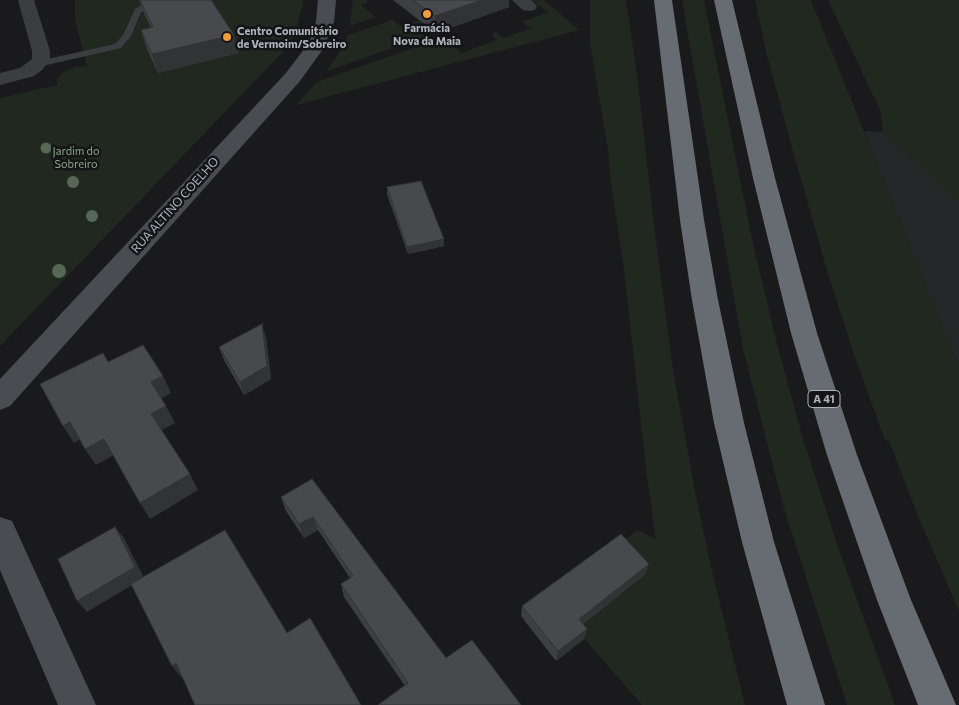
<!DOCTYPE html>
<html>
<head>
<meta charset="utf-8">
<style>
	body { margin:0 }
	canvas { display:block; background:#1a1a1c }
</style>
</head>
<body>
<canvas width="959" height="705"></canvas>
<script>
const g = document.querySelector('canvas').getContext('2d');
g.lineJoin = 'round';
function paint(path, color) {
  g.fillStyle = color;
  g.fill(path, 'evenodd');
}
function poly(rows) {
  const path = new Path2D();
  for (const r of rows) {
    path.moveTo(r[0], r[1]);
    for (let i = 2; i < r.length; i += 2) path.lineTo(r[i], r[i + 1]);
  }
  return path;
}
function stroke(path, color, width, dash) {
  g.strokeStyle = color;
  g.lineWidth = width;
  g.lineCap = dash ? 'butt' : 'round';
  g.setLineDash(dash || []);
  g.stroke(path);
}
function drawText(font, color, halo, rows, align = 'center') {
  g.font = font + ' Commissioner,sans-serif';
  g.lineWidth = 5;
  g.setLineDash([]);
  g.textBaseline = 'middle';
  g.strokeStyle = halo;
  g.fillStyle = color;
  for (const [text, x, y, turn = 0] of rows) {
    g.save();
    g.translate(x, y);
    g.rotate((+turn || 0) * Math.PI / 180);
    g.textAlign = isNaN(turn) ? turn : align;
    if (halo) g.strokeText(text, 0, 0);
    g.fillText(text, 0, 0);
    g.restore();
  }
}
const built = poly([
	[864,131,883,132,959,204,959,368]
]);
const green = poly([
	[75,0,303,0,303,3,295,33,288,46,275,60,0,346,0,98,57,85,57,79,63,72,75,67,87,66,75,20],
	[353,0,366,0,368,2,361,5,376,17,350,26],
	[530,0,544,0,579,30,296,105,317,82,441,38,462,53,497,40,492,35,495,31,504,38,531,28,522,22,548,12],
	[590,0,626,0,638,83,655,234,673,370,695,491,711,567,745,705,642,705,576,629,645,576,617,545,638,530,656,540,646,469,623,260,611,185,608,149,590,43],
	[682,0,704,0,752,239,776,340,803,439,839,550,895,705,847,705,783,505,743,349],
	[755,0,811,0,959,368,959,611,916,511,890,443,884,438,854,354,828,274,791,144,767,55],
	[828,0,959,0,959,204,883,132,881,112],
	[392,20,400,26,419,20,436,33,327,71,342,48,348,35]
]);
const lane = poly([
	[154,0,167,0,151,6,141,12,131,36,121,48,38,67,34,64,38,61,115,44,123,35,135,9,145,2,154,0]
]);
const street = poly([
	[18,0,34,0,50,51,50,59,42,70,34,76,0,85,0,73,20,68,32,59,32,51,18,0],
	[512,0,531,0,537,6,535,10,529,11,523,10,512,0]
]);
const secondary = poly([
	[318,0,336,0,334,22,323,49,300,81,10,406,0,410,0,379,286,73,305,48,312,35,316,22,318,0],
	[0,517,12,521,96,705,58,705,0,570,0,517]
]);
const highway = poly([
	[654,0,672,0,704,220,718,300,744,423,774,542,825,705,787,705,742,542,714,423,692,300,680,220,654,0],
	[714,0,732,0,775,178,817,333,857,455,911,600,956,705,918,705,877,600,827,455,791,333,753,178,714,0]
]);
const trees = [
	[46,148,5.5],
	[73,182,6],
	[92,216,6],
	[59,271,7]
];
const wall = poly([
	[139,0,234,35,239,53,158,73,147,49,141,30,151,28,144,13],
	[393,0,509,0,509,7,436,33],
	[387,187,444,239,444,246,408,254,387,194],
	[266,338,271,379,244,395,224,360,219,347],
	[312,479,446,658,405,686,344,597,341,584,350,578,318,530,304,538,286,511,281,497],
	[645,575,583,624,587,629,584,639,556,661,521,616,522,606]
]);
const shadedWall = poly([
	[482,0,509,0,509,7,436,33,435,16],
	[234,35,239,53,158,73,152,54],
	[444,239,444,246,408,254,407,247],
	[262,324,266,338,271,379,244,395,240,382],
	[163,376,171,393,160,399,151,382],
	[166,406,175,423,160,431,151,414],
	[70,422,81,439,74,443,63,426],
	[104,439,114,455,96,465,85,449],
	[190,474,198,490,150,519,140,503],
	[313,517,318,530,304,538,299,524],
	[115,527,124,538,144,578,87,612,77,601],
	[649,564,645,575,576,629,579,619],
	[587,629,584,639,556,661,558,651],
	[176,663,185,674,181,677,172,666]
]);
const building = poly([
	[140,0,211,0,234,35,152,54,141,30,153,27,140,0],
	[413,0,482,0,435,16,413,0],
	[421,181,444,239,407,247,387,187,421,181],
	[262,324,267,366,240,382,219,347,262,324],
	[143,345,163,376,151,382,166,406,151,414,190,474,140,503,104,439,85,449,70,422,63,426,40,384,103,353,108,362,143,345],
	[312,479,446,658,472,640,521,705,378,705,408,683,341,584,353,576,313,517,299,524,281,497,312,479],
	[115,527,135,567,77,601,58,559,115,527],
	[225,530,287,633,310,618,361,705,195,705,176,663,172,666,131,584,225,530],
	[621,534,649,564,579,619,587,629,558,651,522,606,621,534]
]);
const markers = [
	[427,14,5,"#f29a3d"],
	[227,37,5,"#f29a3d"]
];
const farPoinames = [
	["Farmácia",427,28],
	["Nova da Maia",427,41],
	["Centro Comunitário",237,31,"left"],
	["de Vermoim/Sobreiro",237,44,"left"]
];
const farParknames = [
	["Jardim do",76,151],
	["Sobreiro",76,164]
];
const shields = [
	[824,399,32]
];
const shieldNames = [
	["A 41",824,399]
];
const streetNames = [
	["RUA ALTINO COELHO",175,205,-48]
];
paint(built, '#262729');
paint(green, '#202820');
paint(lane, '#3b3d41');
paint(street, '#3b3d41');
paint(secondary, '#494c51');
paint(highway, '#676c72');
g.fillStyle = '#566755';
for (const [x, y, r] of trees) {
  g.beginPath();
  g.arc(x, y, r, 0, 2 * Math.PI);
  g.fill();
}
paint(wall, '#3d3f41');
paint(shadedWall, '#323335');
paint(building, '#47494c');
stroke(building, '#323335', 1);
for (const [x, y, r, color] of markers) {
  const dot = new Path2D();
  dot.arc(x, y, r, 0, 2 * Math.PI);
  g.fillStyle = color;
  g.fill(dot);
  stroke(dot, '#151518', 2);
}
drawText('bold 11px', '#adb4bc', '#151518', farPoinames);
drawText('11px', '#87a684', '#151518', farParknames);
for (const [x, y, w] of shields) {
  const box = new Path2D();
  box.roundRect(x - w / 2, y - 8.5, w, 17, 4);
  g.fillStyle = '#151518';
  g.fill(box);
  stroke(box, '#adb4bc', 1);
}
drawText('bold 11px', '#adb4bc', null, shieldNames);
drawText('12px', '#adb4bc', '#151518', streetNames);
</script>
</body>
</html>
